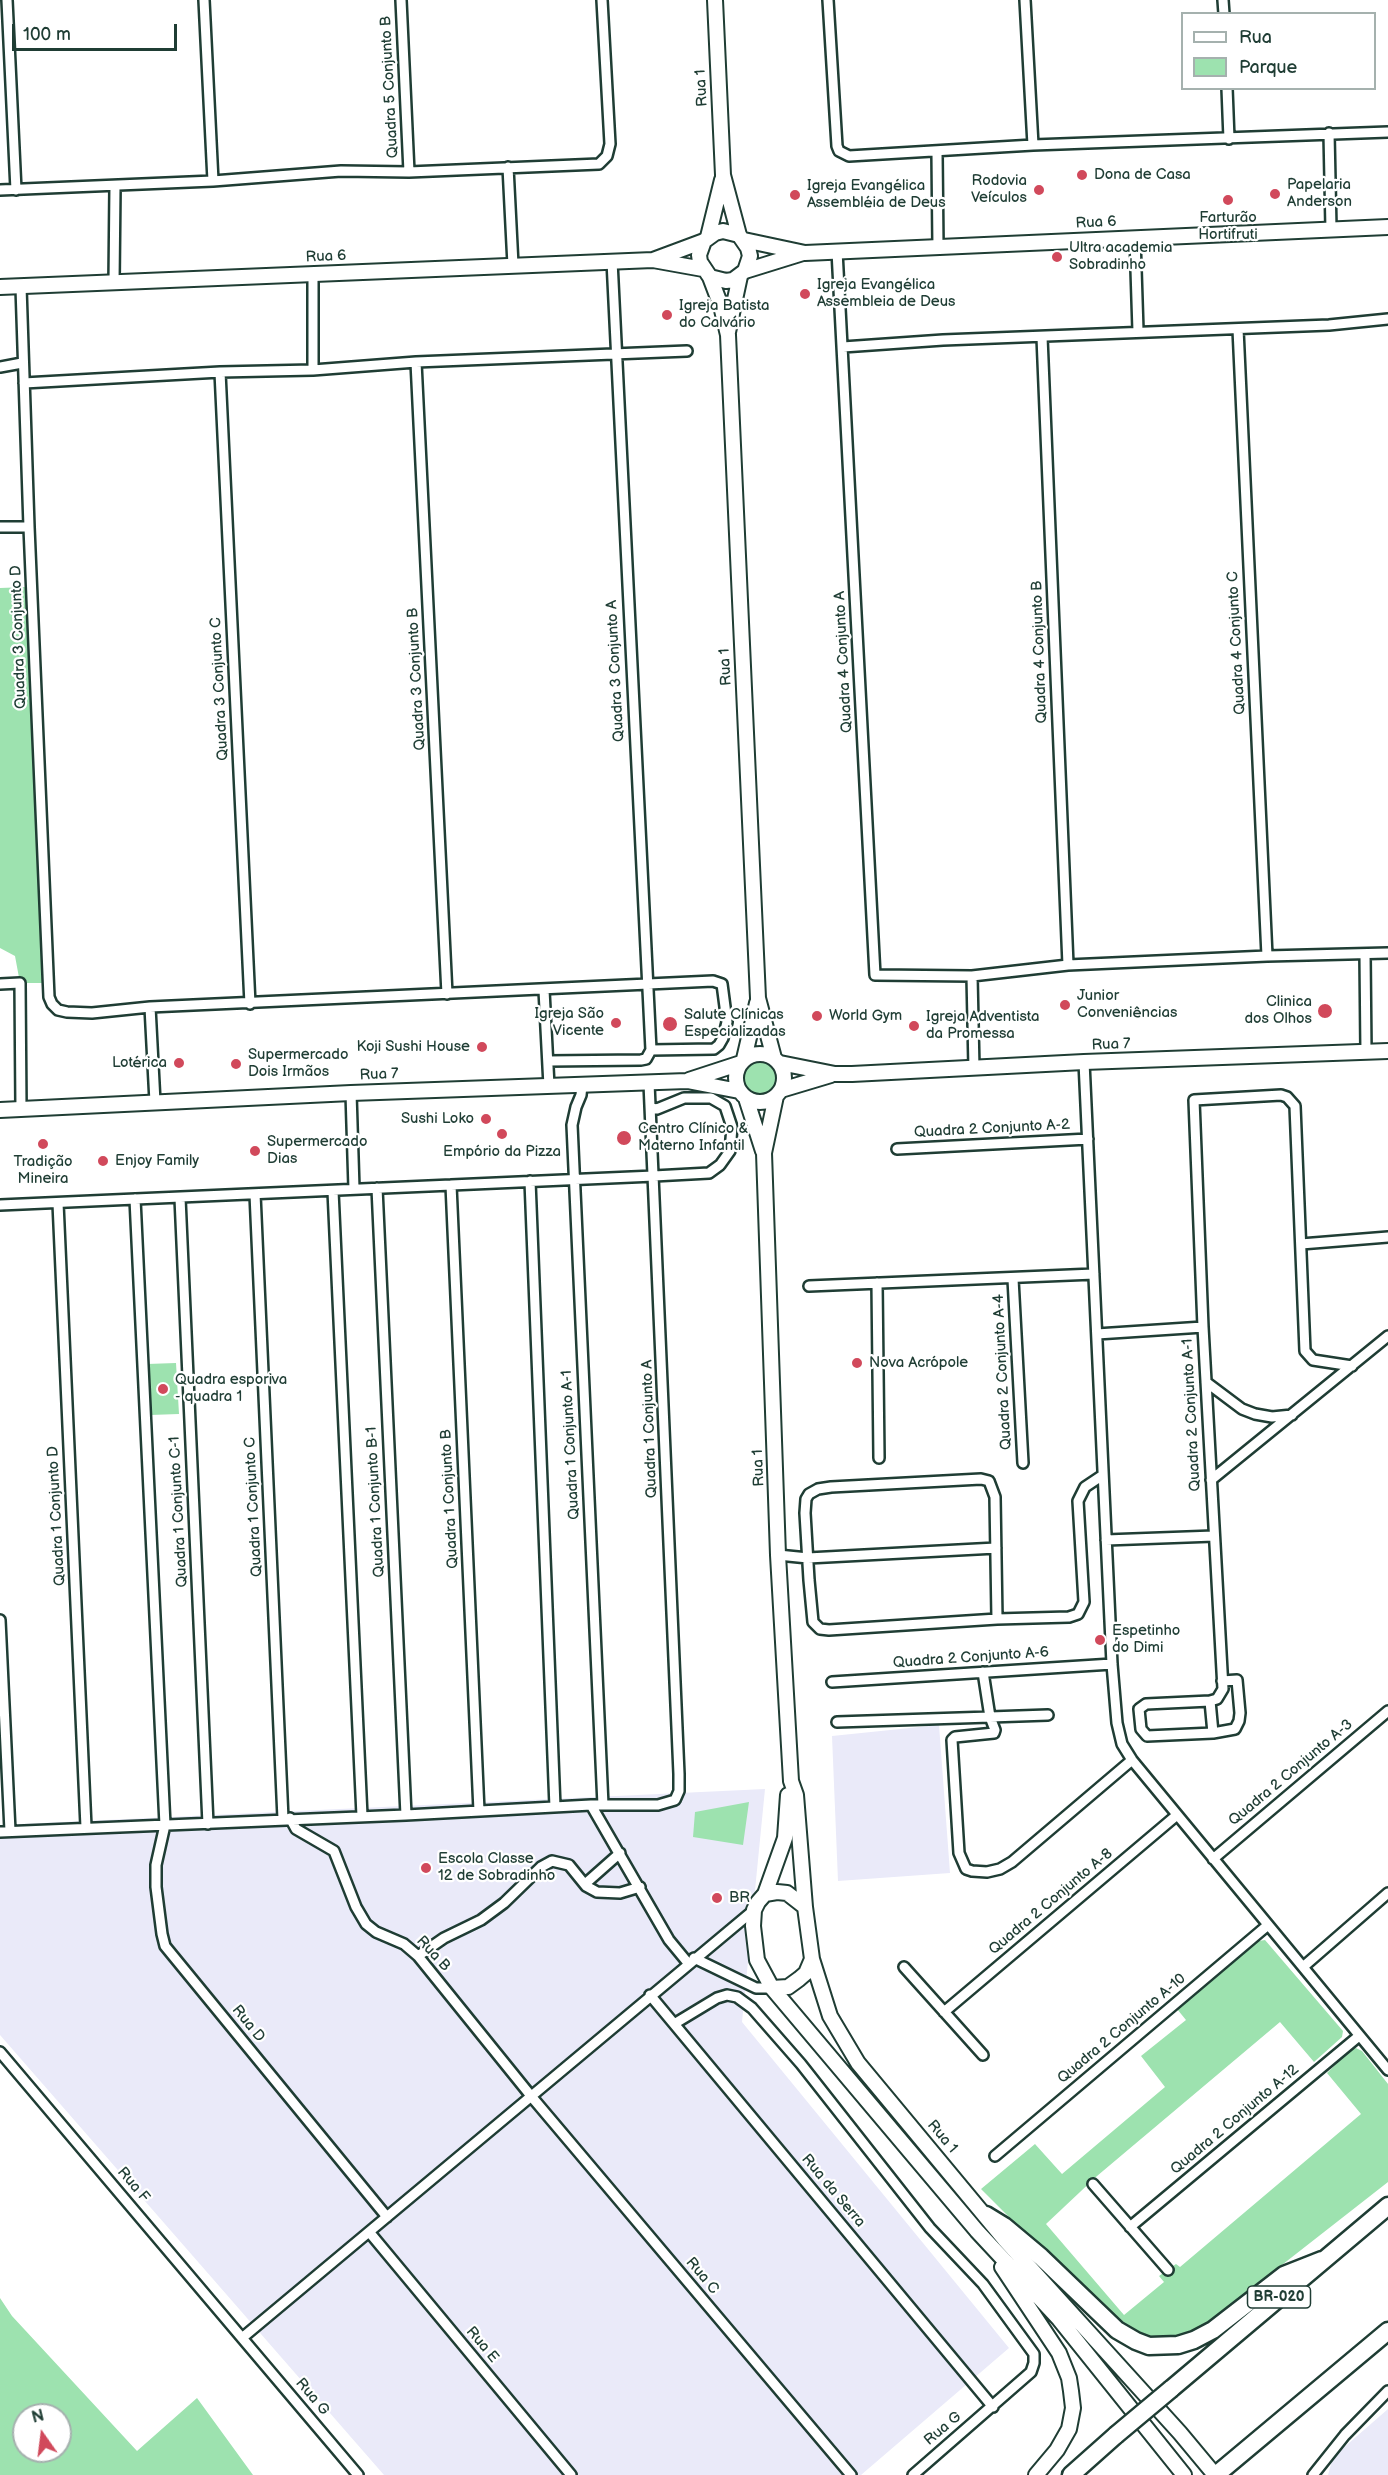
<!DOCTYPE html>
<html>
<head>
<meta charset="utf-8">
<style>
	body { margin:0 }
	#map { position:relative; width:1388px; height:2475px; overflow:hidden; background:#fff; font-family:"Balsamiq Sans",sans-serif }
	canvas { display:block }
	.legend { position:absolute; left:1181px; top:12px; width:195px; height:78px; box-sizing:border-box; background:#fff; border:2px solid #a5b1ae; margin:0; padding:8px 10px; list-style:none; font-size:18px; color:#1f3d34 }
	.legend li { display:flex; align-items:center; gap:12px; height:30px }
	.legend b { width:30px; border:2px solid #a5b1ae }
	.north { position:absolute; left:12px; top:2403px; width:60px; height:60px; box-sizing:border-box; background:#fff; border:2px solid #a5b1ae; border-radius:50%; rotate:346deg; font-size:16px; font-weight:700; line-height:24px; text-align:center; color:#1f3d34 }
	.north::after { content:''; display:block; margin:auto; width:21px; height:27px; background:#d1495b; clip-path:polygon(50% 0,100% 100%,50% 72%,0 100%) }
	.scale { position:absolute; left:12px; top:24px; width:165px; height:27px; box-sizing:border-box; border:3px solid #1f3d34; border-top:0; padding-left:8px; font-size:18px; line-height:21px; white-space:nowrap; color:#1f3d34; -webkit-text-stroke:4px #fff; paint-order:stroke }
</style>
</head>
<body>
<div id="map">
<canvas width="1388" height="2475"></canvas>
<ul class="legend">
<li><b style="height:8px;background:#fff"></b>Rua</li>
<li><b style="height:16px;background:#9de2af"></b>Parque</li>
</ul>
<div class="north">N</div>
<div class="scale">100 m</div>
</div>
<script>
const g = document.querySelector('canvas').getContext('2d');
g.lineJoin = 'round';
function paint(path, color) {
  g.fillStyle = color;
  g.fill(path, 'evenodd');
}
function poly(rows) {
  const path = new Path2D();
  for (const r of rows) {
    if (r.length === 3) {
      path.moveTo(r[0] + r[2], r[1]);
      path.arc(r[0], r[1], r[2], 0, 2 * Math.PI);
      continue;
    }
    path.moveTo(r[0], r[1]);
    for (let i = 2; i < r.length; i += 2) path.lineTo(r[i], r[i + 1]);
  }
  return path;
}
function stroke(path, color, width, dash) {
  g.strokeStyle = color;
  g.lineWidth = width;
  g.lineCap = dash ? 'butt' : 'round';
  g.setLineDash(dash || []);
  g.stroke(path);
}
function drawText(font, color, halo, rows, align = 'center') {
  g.font = font + ' "Balsamiq Sans",sans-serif';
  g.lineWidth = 4.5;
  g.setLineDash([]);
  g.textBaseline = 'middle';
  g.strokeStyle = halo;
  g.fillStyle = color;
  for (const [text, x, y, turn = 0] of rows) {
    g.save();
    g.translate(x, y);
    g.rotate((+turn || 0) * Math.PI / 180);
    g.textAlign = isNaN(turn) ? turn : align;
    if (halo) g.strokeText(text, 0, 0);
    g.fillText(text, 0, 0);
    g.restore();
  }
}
const built = poly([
	[939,1725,950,1873,838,1881,832,1736],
	[765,1789,742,2022,1009,2348,861,2475,384,2475,0,2035,0,1825],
	[1388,2409,1388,2475,1328,2475,1333,2457]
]);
const green = poly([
	[27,587,45,983,20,983,15,956,0,948,0,588],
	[760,1078,20],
	[176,1363,179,1414,150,1415,147,1364],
	[749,1802,743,1845,693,1837,695,1812],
	[1265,1940,1343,2031,1342,2037,1314,2062,1280,2022,1097,2176,1046,2224,1124,2315,1164,2282,1159,2276,1176,2264,1180,2267,1361,2114,1327,2073,1350,2050,1356,2048,1362,2051,1388,2084,1388,2182,1200,2329,1186,2338,1152,2341,1114,2322,981,2189,1035,2144,1062,2174,1165,2087,1141,2056,1186,2020,1177,2009,1259,1941],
	[0,2298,12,2316,137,2451,197,2398,253,2475,0,2475],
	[24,2415,60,2415,60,2451,24,2451]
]);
const street = poly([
	[7,0,16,190],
	[204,0,213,181],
	[401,0,409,172],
	[828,0,837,146,839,151,849,156,1033,145,1388,132],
	[1025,0,1033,145],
	[1223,0,1224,14],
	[1227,88,1229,139],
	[1329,133,1331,229],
	[937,153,938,247],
	[508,167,513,265],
	[0,190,213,181,341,171,409,172,599,164,607,156,610,144,602,0],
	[1135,238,1138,331],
	[837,251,875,975,972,976,1068,965,1267,956,1388,953],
	[313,274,313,370],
	[114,283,115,186],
	[21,287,29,527,49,997,52,1004,58,1010,67,1012,92,1013,150,1007,713,981,722,984,727,1022,723,1038,719,1045,714,1049,651,1050],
	[1238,329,1267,956],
	[1042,337,1068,965],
	[843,347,943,340,1329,325,1388,319],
	[416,362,447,994],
	[0,367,22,363],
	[220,372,250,1004],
	[24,383,220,372,313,370,416,362,687,351],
	[0,527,29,527],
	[1365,954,1366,1052],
	[972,976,974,1069],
	[0,984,20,983,21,1109],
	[544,990,549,1086],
	[150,1007,155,1102],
	[548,1061,641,1060,646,1059,651,1050,612,261],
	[1084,1062,1112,1664,1117,1723,1122,1744,1132,1760,1388,2070],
	[582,1085,581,1095,576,1107,572,1125,603,1805],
	[351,1093,354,1189],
	[897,1149,1088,1139],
	[530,1181,555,1807],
	[451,1185,479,1811],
	[377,1188,406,1815],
	[333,1191,362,1816],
	[255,1194,283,1819],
	[180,1198,208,1824],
	[135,1199,165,1825,156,1865,156,1887,162,1934,165,1946,387,2217],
	[58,1203,86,1827],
	[0,1205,654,1176,709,1173,720,1165,730,1151,732,1127,725,1106,711,1098,684,1098,657,1109,651,1108],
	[1301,1244,1388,1237],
	[1013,1279,1023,1463],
	[877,1283,879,1458],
	[809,1286,1094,1274],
	[1097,1334,1203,1327],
	[1206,1382,1242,1409,1255,1414,1272,1417,1292,1415],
	[1211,1480,1388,1336],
	[1106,1540,1214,1536],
	[778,1555,808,1558,996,1548],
	[997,1619,995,1497,989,1481,981,1479,831,1487,818,1489,809,1494,806,1499,805,1513,809,1580,813,1622,820,1629,829,1630,997,1619,1069,1617,1078,1614,1084,1602,1078,1501,1085,1487,1103,1475],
	[0,1620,10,1831],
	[832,1682,1112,1664],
	[1210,1701,1213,1733,1235,1729,1239,1721,1240,1713,1237,1680,1222,1681],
	[1048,1715,990,1717,995,1730,994,1733,955,1737,952,1740,959,1853,966,1869,972,1871,987,1872,1000,1869,1012,1862,1132,1760],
	[837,1722,990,1717,983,1672],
	[1213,1733,1147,1736,1141,1729,1139,1709,1146,1704,1210,1701,1217,1699,1223,1689,1203,1327,1194,1100,1281,1095,1287,1097,1295,1106,1305,1351,1313,1360,1352,1366],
	[591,1805,669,1940,688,1963],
	[290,1818,296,1829,334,1851,356,1907,366,1924,376,1932,404,1944,418,1956,531,2096,851,2475],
	[0,1832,406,1815,591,1805,658,1805,675,1800,679,1791,679,1774,649,1083],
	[1213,1859,1388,1711],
	[585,1884,620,1853],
	[418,1956,444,1938,481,1920,504,1903,541,1867,552,1861,569,1865,586,1886,597,1892,620,1893,640,1887],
	[694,1958,756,1988,772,1988],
	[904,1967,983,2055],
	[1303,1967,1388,1893],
	[650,1995,993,2407],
	[944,2012,1177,1815],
	[674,2024,717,1998,727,1995,737,1997,752,2008,801,2064,930,2228,983,2284,1034,2354,1034,2363,1031,2372,913,2475],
	[0,2052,358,2475],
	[995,2156,1268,1925],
	[1093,2184,1168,2270],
	[1130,2227,1359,2036],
	[370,2233,571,2475],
	[242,2338,754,1910],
	[1313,2475,1345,2435,1388,2391]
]);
const secondary = poly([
	[715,0,723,175,739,235],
	[708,237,722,180],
	[744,240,805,253,1388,227],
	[653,260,704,241],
	[745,271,803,253],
	[710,277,726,281,733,280,745,271,750,256,748,248,739,235,723,231,715,233,704,241,699,255,700,262,710,277,721,306,728,335,758,998,774,1058],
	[0,287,653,260,703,269],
	[728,332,740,276],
	[760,1078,24],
	[744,1059,757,1003],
	[780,1063,835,1074,852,1074,1084,1062,1388,1051],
	[689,1080,741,1063],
	[781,1090,831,1075],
	[776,1096,764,1153,778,1555,791,1781,796,1795,805,1907],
	[746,1098,763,1151],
	[0,1110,351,1093,687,1081,739,1091],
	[777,1892,787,1893,805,1907,812,1959,806,1973,799,1979,788,1987,772,1988,757,1960,753,1926,754,1910,758,1902,765,1894,777,1892],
	[765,1894,785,1838,788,1795],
	[812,1959,830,2016,858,2063,1005,2240,1180,2433,1215,2475],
	[772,1988,977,2231,1059,2319,1184,2475],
	[1002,2267,1059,2353,1069,2378,1071,2391,1073,2408,1069,2429,1057,2450,1036,2475]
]);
const highway = poly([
	[986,2215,1004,2226,1041,2257,1117,2330,1136,2341,1149,2346,1178,2345,1194,2340,1213,2330,1284,2275,1322,2260],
	[1171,2389,1388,2206],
	[1071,2475,1116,2435],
	[1216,2475,1388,2331]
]);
const highwayBridge = poly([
	[1116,2435,1171,2389]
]);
const markers = [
	[1082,175,6,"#d1495b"],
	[1039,190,6,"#d1495b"],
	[1275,194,6,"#d1495b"],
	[795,195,6,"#d1495b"],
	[1228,200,6,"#d1495b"],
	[1057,257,6,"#d1495b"],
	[805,294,6,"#d1495b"],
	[667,315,6,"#d1495b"],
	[1065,1005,6,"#d1495b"],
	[1325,1011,8,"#d1495b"],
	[817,1016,6,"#d1495b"],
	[616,1023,6,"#d1495b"],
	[670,1024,8,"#d1495b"],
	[914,1026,6,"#d1495b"],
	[482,1047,6,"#d1495b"],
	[179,1063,6,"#d1495b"],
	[236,1064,6,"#d1495b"],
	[486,1119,6,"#d1495b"],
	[502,1134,6,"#d1495b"],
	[624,1138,8,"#d1495b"],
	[43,1144,6,"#d1495b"],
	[255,1151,6,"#d1495b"],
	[103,1161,6,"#d1495b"],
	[857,1363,6,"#d1495b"],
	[163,1389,6,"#d1495b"],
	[1100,1640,6,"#d1495b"],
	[426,1868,6,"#d1495b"],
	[717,1898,6,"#d1495b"]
];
const shields = [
	[1279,2297,63]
];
const shieldNames = [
	["BR-020",1279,2297]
];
const streetNames = [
	["Quadra 5 Conjunto B",390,87,-93],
	["Rua 1",702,88,-93],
	["Rua 6",1096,223,-3],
	["Rua 6",326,257,-2],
	["Quadra 3 Conjunto D",19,637,-92],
	["Quadra 4 Conjunto C",1237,643,-93],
	["Quadra 4 Conjunto B",1040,652,-92],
	["Quadra 4 Conjunto A",844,662,-93],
	["Rua 1",726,667,-93],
	["Quadra 3 Conjunto A",616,671,-93],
	["Quadra 3 Conjunto B",417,679,-93],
	["Quadra 3 Conjunto C",220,689,-93],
	["Rua 7",1111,1045,-2],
	["Rua 7",379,1075,-2],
	["Quadra 2 Conjunto A-2",992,1129,-3],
	["Quadra 2 Conjunto A-4",1003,1372,-93],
	["Quadra 2 Conjunto A-1",1192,1415,-93],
	["Quadra 1 Conjunto A",650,1429,-92],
	["Quadra 1 Conjunto A-1",571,1445,-93],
	["Rua 1",759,1468,-92],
	["Quadra 1 Conjunto B",450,1499,-93],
	["Quadra 1 Conjunto B-1",376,1502,-93],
	["Quadra 1 Conjunto C",254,1507,-93],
	["Quadra 1 Conjunto C-1",179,1512,-93],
	["Quadra 1 Conjunto D",57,1516,-93],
	["Quadra 2 Conjunto A-6",971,1658,-4],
	["Quadra 2 Conjunto A-3",1291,1773,-40],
	["Quadra 2 Conjunto A-8",1051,1902,-40],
	["Rua B",433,1954,47],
	["Rua D",248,2024,51],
	["Quadra 2 Conjunto A-10",1122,2029,-40],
	["Quadra 2 Conjunto A-12",1235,2120,-40],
	["Rua 1",942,2137,50],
	["Rua F",133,2185,50],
	["Rua da Serra",833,2191,50],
	["Rua C",702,2276,50],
	["Rua E",482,2345,50],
	["Rua G",312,2397,50],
	["Rua G",943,2429,-40]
];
const poiNames = [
	["Dona de Casa",1094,175],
	["Rodovia",1027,181,"right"],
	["Veículos",1027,198,"right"],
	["Papelaria",1287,185],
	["Anderson",1287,202],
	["Igreja Evangélica",807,186],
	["Assembléia de Deus",807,203],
	["Farturão",1228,218,"center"],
	["Hortifruti",1228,235,"center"],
	["Ultra academia",1069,248],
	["Sobradinho",1069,265],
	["Igreja Evangélica",817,285],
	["Assembleia de Deus",817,302],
	["Igreja Batista",679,306],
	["do Calvário",679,323],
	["Junior",1077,996],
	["Conveniências",1077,1013],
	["Clinica",1312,1002,"right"],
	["dos Olhos",1312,1019,"right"],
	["Igreja São",604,1014,"right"],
	["Vicente",604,1031,"right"],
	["Salute Clínicas",684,1015],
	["Especializadas",684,1032],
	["World Gym",829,1016],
	["Igreja Adventista",926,1017],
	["da Promessa",926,1034],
	["Koji Sushi House",470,1047,"right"],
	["Supermercado",248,1055],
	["Dois Irmãos",248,1072],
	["Lotérica",167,1063,"right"],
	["Sushi Loko",474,1119,"right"],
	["Centro Clínico &",638,1129],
	["Materno Infantil",638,1146],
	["Supermercado",267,1142],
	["Dias",267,1159],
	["Empório da Pizza",502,1152,"center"],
	["Enjoy Family",115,1161],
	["Tradição",43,1162,"center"],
	["Mineira",43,1179,"center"],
	["Nova Acrópole",869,1363],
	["Quadra esporiva",175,1380],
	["- quadra 1",175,1397],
	["Espetinho",1112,1631],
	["do Dimi",1112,1648],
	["Escola Classe",438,1859],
	["12 de Sobradinho",438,1876],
	["BR",729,1898]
];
paint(built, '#eaeaf9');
paint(green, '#9de2af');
stroke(street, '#1f3d34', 14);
stroke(secondary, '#1f3d34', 18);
stroke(highway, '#1f3d34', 21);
stroke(street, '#fff', 9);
stroke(secondary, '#fff', 14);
stroke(highway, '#fff', 16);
stroke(highwayBridge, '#1f3d34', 21, []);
stroke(highwayBridge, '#fff', 16);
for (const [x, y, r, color] of markers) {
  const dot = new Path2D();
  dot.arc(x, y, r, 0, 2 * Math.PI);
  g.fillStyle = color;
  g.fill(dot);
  stroke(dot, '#fff', 2);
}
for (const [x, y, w] of shields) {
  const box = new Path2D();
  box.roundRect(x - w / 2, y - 11, w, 22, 4.5);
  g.fillStyle = '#fff';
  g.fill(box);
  stroke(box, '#1f3d34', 1.5);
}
drawText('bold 14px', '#1f3d34', null, shieldNames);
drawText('15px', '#1f3d34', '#fff', streetNames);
drawText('15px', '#1f3d34', '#fff', poiNames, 'left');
</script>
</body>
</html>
